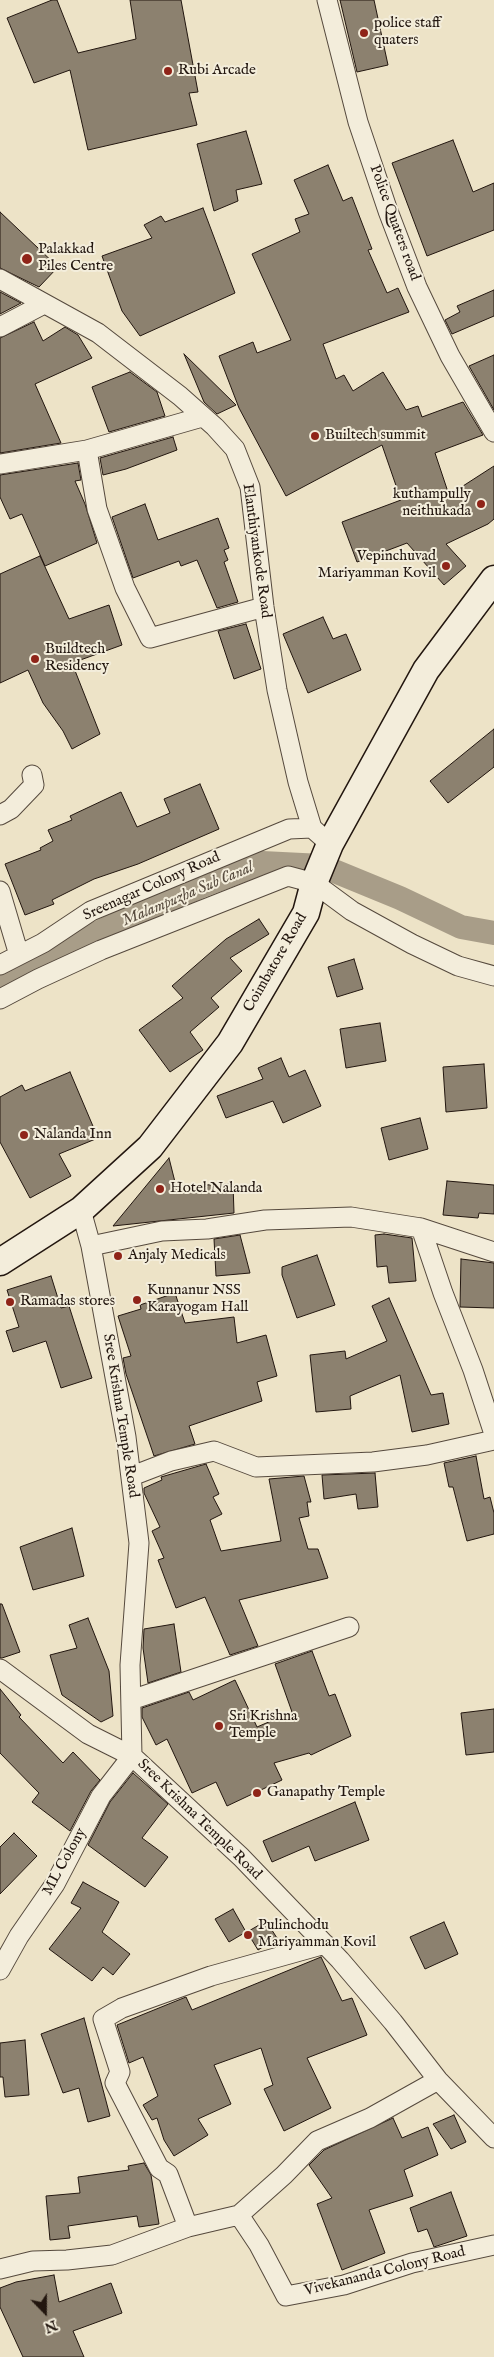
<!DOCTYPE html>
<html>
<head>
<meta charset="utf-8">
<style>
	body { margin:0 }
	#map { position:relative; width:494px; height:2357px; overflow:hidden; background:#ede3c7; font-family:"IM FELL English",serif }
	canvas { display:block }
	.north { position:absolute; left:20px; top:2287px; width:50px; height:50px; -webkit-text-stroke:4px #f3eddb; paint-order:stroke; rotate:158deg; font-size:14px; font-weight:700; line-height:20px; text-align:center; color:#22160f }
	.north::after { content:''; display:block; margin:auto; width:18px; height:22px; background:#22160f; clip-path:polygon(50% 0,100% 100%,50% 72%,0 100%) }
</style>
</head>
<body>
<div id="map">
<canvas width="494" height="2357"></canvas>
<div class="north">N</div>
</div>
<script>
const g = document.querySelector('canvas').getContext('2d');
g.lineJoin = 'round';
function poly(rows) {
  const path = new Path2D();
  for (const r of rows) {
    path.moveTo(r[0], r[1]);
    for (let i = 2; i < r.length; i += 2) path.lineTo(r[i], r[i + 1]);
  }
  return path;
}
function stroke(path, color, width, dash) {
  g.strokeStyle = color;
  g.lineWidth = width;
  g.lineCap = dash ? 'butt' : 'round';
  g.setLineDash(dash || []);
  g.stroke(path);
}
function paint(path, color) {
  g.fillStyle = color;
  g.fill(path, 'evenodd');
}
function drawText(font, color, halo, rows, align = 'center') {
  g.font = font + ' "IM FELL English",serif';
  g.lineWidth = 4;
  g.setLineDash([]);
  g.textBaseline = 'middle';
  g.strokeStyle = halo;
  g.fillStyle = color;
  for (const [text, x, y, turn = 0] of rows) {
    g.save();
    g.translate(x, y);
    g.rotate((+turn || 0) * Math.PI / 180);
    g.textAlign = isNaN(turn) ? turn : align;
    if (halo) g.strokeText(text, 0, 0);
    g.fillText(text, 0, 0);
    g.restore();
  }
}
const canal = poly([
	[0,981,112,926,201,886,262,863,322,866,400,898,461,927,494,933]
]);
const building = poly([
	[52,0,57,0,78,53,136,39,130,0,181,0,198,92,189,93,197,125,88,150,70,70,34,83,7,18,52,0],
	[340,0,374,0,388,65,357,72,340,0],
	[246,131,262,184,236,190,238,201,214,211,197,144,246,131],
	[453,140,473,192,494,183,494,230,427,256,392,163,453,140],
	[328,165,343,201,352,197,372,249,368,250,387,293,398,288,409,312,323,344,336,379,344,375,353,391,383,372,406,410,418,406,422,417,463,402,483,435,435,453,449,495,494,466,494,519,488,524,446,544,466,566,444,585,407,543,357,562,342,522,401,500,382,445,286,496,239,408,219,356,253,342,257,353,291,340,252,254,300,232,295,219,309,214,294,180,328,165],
	[203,208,235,293,140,336,122,311,102,256,152,238,144,225,161,216,165,222,203,208],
	[0,212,58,267,39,287,0,268,0,212],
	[494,290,494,316,452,334,445,320,460,312,457,306,494,290],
	[0,292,21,303,0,314,0,292],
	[34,322,43,341,65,327,78,335,92,358,35,384,61,443,0,453,0,338,34,322],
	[184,354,236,405,217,414,204,402,184,354],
	[494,355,494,410,469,366,494,355],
	[130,372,157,392,165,416,109,432,92,387,130,372],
	[173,437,177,450,126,469,103,475,100,458,173,437],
	[78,463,81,480,75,481,85,504,97,543,45,566,22,514,10,519,0,497,0,475,78,463],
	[145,504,158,540,218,518,229,548,224,550,228,560,224,562,238,602,217,608,197,560,181,566,179,561,133,578,112,517,145,504],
	[40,556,69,619,109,605,122,645,72,663,100,734,72,749,63,731,43,703,28,670,0,683,0,574,40,556],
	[323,617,333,639,346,634,361,670,308,693,283,634,323,617],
	[246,624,261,669,234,679,218,631,246,624],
	[494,729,494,767,448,803,430,781,494,729],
	[200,784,219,829,138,864,94,879,52,900,54,904,25,915,5,864,41,850,40,848,53,841,48,830,72,820,70,816,121,792,137,827,170,813,164,799,200,784],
	[259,919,269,934,230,958,242,971,211,998,219,1007,190,1032,203,1050,170,1072,139,1030,183,998,172,986,226,939,259,919],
	[354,959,363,989,337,997,328,967,354,959],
	[380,1023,386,1061,346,1068,340,1029,380,1023],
	[281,1058,289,1077,305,1070,321,1106,283,1123,273,1101,226,1118,217,1096,263,1079,258,1068,281,1058],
	[484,1064,487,1108,446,1112,443,1067,484,1064],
	[70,1072,98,1138,59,1154,71,1176,30,1198,0,1142,0,1097,22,1085,25,1091,70,1072],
	[420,1118,428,1149,389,1160,381,1128,420,1118],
	[169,1158,176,1186,233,1184,234,1213,113,1226,169,1158],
	[447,1181,494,1185,494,1214,479,1213,478,1218,443,1215,447,1181],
	[384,1234,412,1238,416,1281,389,1283,387,1266,377,1267,375,1235,384,1234],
	[240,1235,250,1273,216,1276,214,1239,240,1235],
	[317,1255,335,1305,297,1318,282,1275,282,1267,317,1255],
	[461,1259,494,1263,494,1308,460,1307,461,1259],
	[51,1276,61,1308,69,1306,92,1378,61,1388,46,1341,13,1352,6,1331,19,1327,7,1290,51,1276],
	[175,1293,185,1323,234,1317,237,1343,266,1335,277,1376,257,1382,262,1401,189,1426,195,1444,154,1456,126,1374,123,1358,131,1356,118,1316,141,1309,140,1305,175,1293],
	[389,1298,431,1395,443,1393,449,1424,412,1432,400,1375,350,1396,351,1409,316,1412,310,1355,345,1351,346,1359,387,1341,372,1306,389,1298],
	[476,1456,484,1499,490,1497,494,1513,494,1534,467,1541,453,1487,449,1487,444,1463,476,1456],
	[206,1464,219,1494,213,1497,222,1514,210,1520,221,1551,281,1541,269,1479,304,1476,311,1502,307,1502,309,1516,299,1518,308,1549,318,1549,328,1578,239,1600,258,1646,230,1655,205,1597,176,1608,158,1560,164,1558,152,1531,160,1527,144,1493,144,1488,162,1480,161,1477,206,1464],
	[375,1473,378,1507,358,1509,356,1494,324,1499,322,1475,375,1473],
	[72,1528,84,1576,33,1590,20,1547,72,1528],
	[0,1604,2,1604,20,1652,2,1658,0,1658,0,1604],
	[88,1618,109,1671,113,1716,101,1722,62,1695,50,1655,77,1648,69,1625,88,1618],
	[174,1624,181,1672,148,1683,143,1648,144,1629,174,1624],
	[312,1651,329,1696,335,1694,351,1736,311,1755,309,1753,274,1763,282,1780,227,1806,216,1782,192,1793,167,1739,156,1745,142,1717,142,1708,189,1692,193,1700,235,1680,257,1727,292,1712,275,1664,312,1651],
	[0,1689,21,1715,19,1717,63,1763,73,1752,100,1780,91,1791,70,1831,32,1802,39,1793,0,1753,0,1689],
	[494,1709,494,1752,466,1755,461,1713,494,1709],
	[133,1773,168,1804,142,1838,168,1857,145,1887,88,1845,110,1802,133,1773],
	[355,1802,369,1840,315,1861,309,1846,272,1862,263,1841,355,1802],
	[14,1833,37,1856,0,1894,0,1847,14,1833],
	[83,1882,119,1902,102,1932,130,1954,113,1975,103,1967,92,1981,49,1949,81,1908,71,1903,83,1882],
	[233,1909,246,1932,229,1942,215,1919,233,1909],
	[266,1921,277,1938,258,1950,247,1932,266,1921],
	[444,1922,458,1954,425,1969,410,1937,444,1922],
	[321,1957,342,2001,352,1998,367,2035,307,2058,331,2108,284,2131,264,2089,273,2085,261,2048,214,2065,231,2104,198,2119,208,2135,174,2156,164,2140,157,2118,152,2120,143,2105,158,2096,143,2057,129,2063,117,2025,186,1997,192,2010,321,1957],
	[84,2018,110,2116,88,2122,79,2088,63,2093,41,2034,84,2018],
	[25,2040,29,2095,5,2097,3,2077,0,2077,0,2043,25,2040],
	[454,2115,466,2142,451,2149,433,2124,454,2115],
	[393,2118,402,2138,428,2127,438,2155,404,2170,413,2196,369,2210,385,2253,342,2270,317,2204,332,2198,309,2165,324,2150,393,2118],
	[144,2163,151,2175,159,2224,139,2227,137,2216,68,2226,70,2238,50,2240,46,2196,80,2193,78,2177,129,2170,128,2166,144,2163],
	[451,2192,467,2236,434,2247,427,2229,418,2232,410,2208,451,2192],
	[54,2275,59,2302,111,2283,122,2313,73,2331,84,2357,23,2357,0,2307,0,2288,16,2282,54,2275]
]);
const street = poly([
	[327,0,358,122,388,211,417,287,450,356,494,432],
	[0,279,98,333,180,396,215,427,235,449,250,487,264,607,277,690,298,782,312,828,330,844],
	[0,327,44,304],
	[202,417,87,450,97,509,125,588,150,638,264,607],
	[0,464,87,450],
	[0,815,11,809,34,785,32,775],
	[0,891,19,955],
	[0,965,43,943,91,911,289,829,312,828],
	[0,999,38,979,101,950,288,876,314,883,352,911,412,944,458,966,494,976],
	[81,1210,91,1246,126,1437,139,1543,130,1665,132,1756,241,1857,340,1960,393,2022,438,2080,494,2138],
	[421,1228,443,1293,473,1370,494,1434],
	[91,1246,162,1231,207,1229,265,1220,351,1217,421,1228,494,1252],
	[132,1476,171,1461,214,1451,256,1467,373,1462,427,1455,494,1440],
	[0,1669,88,1734,132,1756,101,1796,55,1884,19,1936,0,1970],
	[131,1700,349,1627],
	[239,2215,284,2175,317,2141,370,2118,438,2080],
	[188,2227,168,2174,159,2168,115,2083,120,2072,103,2019,122,2008,211,1976,325,1944],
	[0,2269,33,2261,67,2260,112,2255,188,2227,239,2215,259,2245,286,2296,344,2285,412,2263,494,2245]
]);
const secondary = poly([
	[0,1262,81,1210,150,1147,230,1043,306,913,314,883,330,844,426,670,494,579]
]);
const markers = [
	[364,33,5,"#8f2418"],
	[168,71,5,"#8f2418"],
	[27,259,6,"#8f2418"],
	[315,436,5,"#8f2418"],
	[481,504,5,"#8f2418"],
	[446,566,5,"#8f2418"],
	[35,659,5,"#8f2418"],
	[24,1135,5,"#8f2418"],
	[160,1189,5,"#8f2418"],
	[118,1256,5,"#8f2418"],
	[137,1300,5,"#8f2418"],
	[10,1302,5,"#8f2418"],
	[219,1726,5,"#8f2418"],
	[257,1793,5,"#8f2418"],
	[248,1935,5,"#8f2418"]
];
const poiNames = [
	["police staff",374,24],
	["quaters",374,41],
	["Rubi Arcade",178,71],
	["Palakkad",38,250],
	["Piles Centre",38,267],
	["Builtech summit",325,436],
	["kuthampully",471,495,"right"],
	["neithukada",471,512,"right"],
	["Vepinchuvad",436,557,"right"],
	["Mariyamman Kovil",436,574,"right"],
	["Buildtech",45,650],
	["Residency",45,667],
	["Nalanda Inn",34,1135],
	["Hotel Nalanda",170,1189],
	["Anjaly Medicals",128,1256],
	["Kunnanur NSS",147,1291],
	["Karayogam Hall",147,1308],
	["Ramadas stores",20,1302],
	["Sri Krishna",229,1717],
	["Temple",229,1734],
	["Ganapathy Temple",267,1793],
	["Pulinchodu",258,1926],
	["Mariyamman Kovil",258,1943]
];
const streetNames = [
	["Police Quaters road",394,223,70],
	["Elanthiyankode Road",256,551,82],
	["Sreenagar Colony Road",152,887,-24],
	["Coimbatore Road",276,963,-60],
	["Sree Krishna Temple Road",120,1416,81],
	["Sree Krishna Temple Road",199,1820,44],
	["ML Colony",65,1862,-61],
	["Vivekananda Colony Road",385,2272,-14]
];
const waterNames = [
	["Malampuzha Sub Canal",188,895,-23]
];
stroke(canal, '#a89d88', 24);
paint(building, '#8c816f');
stroke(building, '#22160f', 1);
stroke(street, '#55493d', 21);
stroke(secondary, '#22160f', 29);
stroke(street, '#f3eddb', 19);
stroke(secondary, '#f3eddb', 26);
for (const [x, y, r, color] of markers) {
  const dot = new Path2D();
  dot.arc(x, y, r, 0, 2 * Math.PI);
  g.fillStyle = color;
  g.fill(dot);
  stroke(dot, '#f3eddb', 2);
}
drawText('15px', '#22160f', '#f3eddb', poiNames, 'left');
drawText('15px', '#22160f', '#f3eddb', streetNames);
drawText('italic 16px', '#584c3f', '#f3eddb', waterNames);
</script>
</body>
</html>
